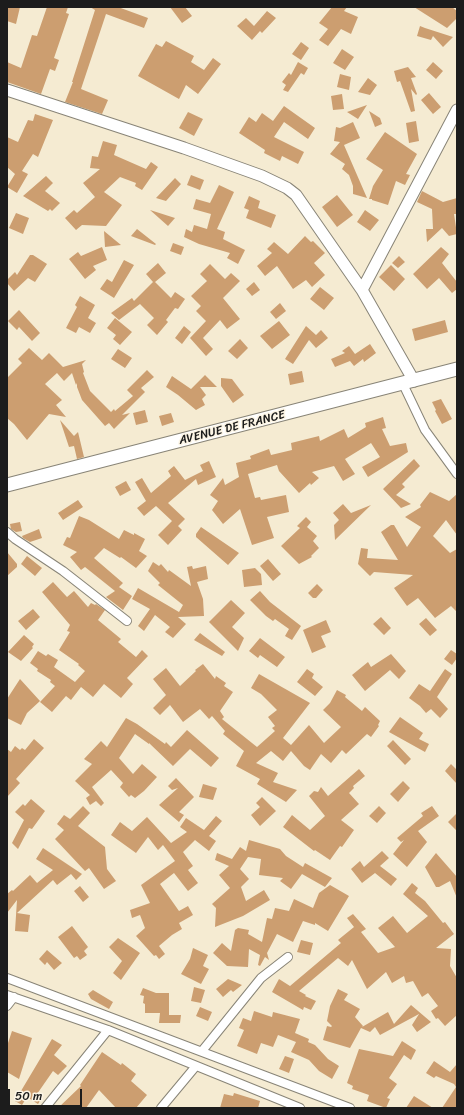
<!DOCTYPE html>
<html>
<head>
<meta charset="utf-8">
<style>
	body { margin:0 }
	#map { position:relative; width:464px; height:1115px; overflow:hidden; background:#f5ebd2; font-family:Sriracha,sans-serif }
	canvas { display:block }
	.frame { position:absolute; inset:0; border:8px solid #1c1c1c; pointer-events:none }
	.scale { position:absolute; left:8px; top:1089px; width:74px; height:18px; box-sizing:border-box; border:2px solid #1c1c1c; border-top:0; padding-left:5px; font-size:12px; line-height:14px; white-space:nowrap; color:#1c1c1c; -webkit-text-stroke:3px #fcf5e5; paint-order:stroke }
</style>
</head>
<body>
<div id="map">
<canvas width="464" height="1115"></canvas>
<div class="frame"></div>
<div class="scale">50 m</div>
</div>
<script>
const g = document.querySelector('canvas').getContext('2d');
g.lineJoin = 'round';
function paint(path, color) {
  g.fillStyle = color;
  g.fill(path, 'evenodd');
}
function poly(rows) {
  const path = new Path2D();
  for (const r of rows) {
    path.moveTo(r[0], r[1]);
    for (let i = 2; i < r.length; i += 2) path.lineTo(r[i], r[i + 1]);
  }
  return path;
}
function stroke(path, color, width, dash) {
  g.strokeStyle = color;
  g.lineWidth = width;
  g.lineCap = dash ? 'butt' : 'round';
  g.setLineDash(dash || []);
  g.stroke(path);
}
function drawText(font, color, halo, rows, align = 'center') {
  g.font = font + ' Sriracha,sans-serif';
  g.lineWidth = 3;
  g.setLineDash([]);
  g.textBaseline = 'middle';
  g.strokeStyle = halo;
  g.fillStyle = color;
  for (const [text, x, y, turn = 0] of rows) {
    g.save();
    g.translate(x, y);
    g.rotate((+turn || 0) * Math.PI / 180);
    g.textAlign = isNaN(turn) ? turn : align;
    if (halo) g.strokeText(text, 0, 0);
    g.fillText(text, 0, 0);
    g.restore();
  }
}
const building = poly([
	[7,7,20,7,16,24,7,21],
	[47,7,68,7,66,13,69,14,54,58,59,60,55,71,50,69,41,94,7,82,7,62,21,68,32,35,37,36],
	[90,7,118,7,148,18,144,28,106,14,81,89,108,100,102,114,65,102,73,82,72,82,95,10],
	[170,7,185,7,192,16,182,23],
	[332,7,347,7,344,11,358,17,351,34,341,29,328,46,319,40,328,29,319,23],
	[414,7,452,7,457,11,457,18,447,28],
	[267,11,276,18,262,33,260,31,252,40,237,26,246,18,254,26],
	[420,26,425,28,453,37,443,47,433,36,431,40,417,36],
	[166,41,194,56,191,62,204,70,213,58,221,64,198,94,186,85,179,99,138,76,156,44,162,47],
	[301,42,309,48,301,60,292,54],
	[342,49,354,57,345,70,333,63],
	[298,62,308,68,304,75,301,73,288,92,283,90,286,85,282,82,289,73,291,75],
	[433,62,443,71,436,79,426,70],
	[408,67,416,77,411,78,417,94,416,95,411,89,415,111,411,112,400,81,397,82,394,71],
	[340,74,351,77,349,90,337,87],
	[368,78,377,85,370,95,358,92],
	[429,93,441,107,433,114,421,100],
	[342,94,344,109,333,110,331,96],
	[367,105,358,119,347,112],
	[284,106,315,128,308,139,284,122,274,137,304,152,298,164,282,156,280,161,264,153,265,150,239,133,249,117,256,122,262,113,273,121],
	[369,111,380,118,382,124,375,127],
	[188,112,203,119,194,136,179,128],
	[35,114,53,120,38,157,33,154,22,171,28,174,17,193,7,187,15,174,7,167,7,137,18,142,28,120,33,121],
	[416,121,419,141,409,143,406,123],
	[353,122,360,138,344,145,367,198,353,194,353,186,349,175,342,169,345,164,330,154,340,142,334,141,336,127,340,128],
	[385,132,417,154,406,174,410,175,405,185,396,181,388,205,372,200,372,199,369,199,373,186,383,170,366,159],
	[103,141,117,145,114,155,146,169,151,162,158,167,142,190,135,186,136,183,120,177,104,192,122,205,106,226,82,225,76,230,65,218,74,210,77,213,95,197,83,183,100,169,90,168,92,156,98,157],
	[191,175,204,180,200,190,187,185],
	[46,176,53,183,45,191,60,203,52,211,50,209,48,211,23,196],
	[175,178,181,184,166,201,156,198],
	[219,185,234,192,217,229,225,232,223,239,245,250,238,264,227,258,230,253,199,244,184,237,186,229,192,232,194,225,207,229,211,214,193,209,196,199,210,203],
	[422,191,443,202,457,198,457,214,454,214,457,234,449,236,442,228,427,242,426,229,433,229,432,209,417,202],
	[337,195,353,215,337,227,322,207],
	[249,196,260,201,258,208,276,215,271,228,246,218,249,210,244,208],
	[150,210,175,218,168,226],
	[365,210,379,220,370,231,357,222],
	[16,213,29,218,23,234,9,228],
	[137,229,156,244,155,245,131,236],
	[104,231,121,245,105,247],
	[305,236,311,242,313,241,325,253,314,263,325,275,312,287,306,280,293,289,277,266,265,276,257,266,272,253,267,249,274,242,288,254],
	[173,243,184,247,181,255,170,251],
	[102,247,107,260,93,266,96,270,85,279,69,259,78,252,81,256],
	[441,247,449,254,442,263,457,282,457,289,452,293,439,278,427,289,413,274],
	[30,255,33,255,47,264,35,282,28,278,14,291,7,283,7,280,15,272,17,275],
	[399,256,405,262,398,268,392,263],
	[124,260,134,265,114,298,100,289,107,279,112,282],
	[158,263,166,273,155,282,171,298,175,292,185,299,178,309,175,308,166,320,168,322,157,335,147,325,154,318,140,304,119,320,111,313,132,298,134,301,153,282,146,274],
	[210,264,225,279,231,273,240,281,223,298,240,319,227,329,220,320,203,338,213,349,206,356,190,338,206,321,196,311,201,306,191,296,207,281,200,274],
	[391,265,405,279,394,291,379,277],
	[254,282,260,290,252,296,246,289],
	[320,287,334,298,324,310,310,299],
	[80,296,95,305,88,318,96,323,90,333,79,327,76,333,66,328,77,307,75,305],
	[280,303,286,311,276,319,270,312],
	[19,310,40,333,32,341,19,327,17,330,8,321],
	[115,318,132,332,120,345,113,339,116,335,107,328],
	[445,320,448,332,415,341,412,329],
	[279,321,290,335,272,349,260,336],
	[184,326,191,332,182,344,175,338],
	[306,326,316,335,321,330,328,338,316,348,309,340,293,364,285,359],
	[240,339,248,348,237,359,228,351],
	[370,344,376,353,364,362,363,359,354,366,350,361,335,367,331,359,345,353,342,351,349,346,355,354],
	[29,348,42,360,49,353,63,367,86,360,82,364,84,372,83,373,90,391,111,412,114,409,115,411,133,396,127,390,147,370,154,377,141,388,145,392,122,415,130,413,114,429,109,423,105,426,82,400,77,387,77,383,76,385,72,373,64,381,57,373,45,384,62,400,56,405,66,417,49,414,27,440,14,424,7,418,7,378,22,363,18,359],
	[118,349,132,358,125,368,111,359],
	[302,371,304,382,290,385,288,374],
	[205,375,217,387,200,387,206,395,202,399,205,405,196,410,178,395,166,387,172,376,191,389],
	[221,378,232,379,244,395,233,403,221,386],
	[441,399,452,419,442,424,435,411,436,410,432,402],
	[145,410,148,422,136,425,133,413],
	[171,413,174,422,162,426,159,416],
	[383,417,386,428,382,429,390,446,406,443,408,452,368,477,362,467,380,457,371,443,345,459,355,474,343,481,334,466,312,472,319,478,311,485,310,483,299,493,279,471,277,465,248,474,255,498,260,497,261,500,286,495,289,512,267,517,274,538,252,545,240,509,223,524,212,510,218,501,210,495,223,478,225,485,239,477,236,463,251,459,250,456,269,449,271,455,292,450,291,443,319,436,320,441,344,429,348,438,366,427,365,423],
	[60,420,74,436,78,432,84,457,77,459,74,446,69,447],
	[414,459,420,466,402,484,405,487,396,495,411,504,401,508,383,489],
	[209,461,216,477,198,485,196,479,168,503,185,519,178,526,182,530,168,545,158,535,172,521,156,506,144,516,137,508,146,501,135,482,142,478,151,493,171,476,168,471,174,466,185,480,203,471,200,465],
	[126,481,131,490,120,496,115,487],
	[430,492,449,501,457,494,457,535,446,520,433,536,450,553,457,549,457,612,451,606,435,618,418,598,407,606,394,588,413,575,374,572,370,576,358,564,361,548,368,549,367,558,398,560,381,532,391,525,394,525,407,547,421,527,405,517,421,507,420,505],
	[78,500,83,507,63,520,58,513],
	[343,504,351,513,371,505,335,540,334,525,339,520,333,513],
	[79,516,89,520,119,539,124,530,134,535,134,533,145,539,139,551,147,556,136,568,121,557,120,558,104,548,94,558,123,583,117,589,119,587,132,596,123,610,106,597,115,591,85,567,81,570,70,557,77,552,63,545,67,537,70,538],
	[306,517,311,522,307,527,317,536,313,541,319,548,311,556,312,557,299,564,281,546,300,528,297,526],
	[20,522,22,531,16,532,11,529,10,524],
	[201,527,239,553,228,565,196,537,196,534],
	[39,529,42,538,30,542,23,538,22,536],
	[7,552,17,564,17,567,7,576],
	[27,556,42,568,35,576,21,564],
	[268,559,281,574,273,581,260,566],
	[153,562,159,566,161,564,168,572,169,570,191,586,187,567,192,566,193,569,206,566,208,579,197,582,203,599,204,616,178,617,186,624,173,638,165,632,170,627,155,615,144,631,138,626,150,609,132,599,138,588,179,612,183,605,158,585,160,583,148,571],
	[255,568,261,574,262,585,244,587,242,570],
	[53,582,67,597,74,591,88,607,91,603,95,605,96,604,105,610,98,620,121,639,118,642,136,657,142,650,148,656,127,678,133,684,121,698,104,684,93,697,81,687,71,700,66,696,52,712,40,702,55,686,50,682,51,680,37,671,38,669,30,663,38,651,46,656,48,654,58,660,54,667,75,682,85,671,78,665,79,664,59,650,70,632,67,631,70,625,42,592],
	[317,584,323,590,316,598,313,598,308,593],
	[260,591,270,602,301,626,292,640,285,636,289,629,275,619,273,621,266,616,250,600],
	[231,600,245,613,232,627,244,638,238,651,209,622],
	[33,609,40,617,26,630,18,621],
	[381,617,391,628,384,635,373,624],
	[426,618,437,630,430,636,419,624],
	[326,620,331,632,321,636,326,647,312,653,303,630],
	[200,633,225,652,222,656,194,640],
	[24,635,34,644,32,647,33,648,21,661,8,652],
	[260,638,285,657,277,667,260,655,258,658,249,651],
	[451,650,457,654,457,658,452,665,444,659],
	[391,654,406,671,399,679,390,670,365,691,352,675,368,662,371,667],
	[203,664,215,679,216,676,226,683,224,686,233,692,220,711,224,717,222,719,257,747,275,731,272,728,275,726,268,717,277,710,261,694,251,688,259,674,310,703,283,738,291,745,309,725,324,743,341,727,323,710,330,703,337,690,346,695,345,697,362,711,365,707,380,721,378,725,379,726,371,737,367,734,346,754,342,750,331,763,321,754,310,770,304,766,291,751,283,761,271,751,256,763,278,773,273,782,297,790,286,802,257,784,260,779,236,766,244,751,223,734,225,731,212,716,209,719,200,709,183,722,170,705,160,715,153,708,166,695,153,679,166,668,180,686,196,671,195,670],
	[307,669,314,674,312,678,323,687,315,696,297,682],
	[445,669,452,674,437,697,448,709,440,718,431,709,426,713,420,706,409,698,419,684,430,691],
	[20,679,40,701,27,713,21,725,7,718,7,699],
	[400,717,423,733,419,739,429,744,425,752,389,732],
	[126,718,137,724,165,744,166,742,171,747,187,730,219,758,211,767,190,749,173,766,149,743,149,744,135,734,119,758,133,774,142,764,157,777,144,791,135,798,131,795,129,797,120,787,123,783,111,770,92,787,104,803,101,806,96,801,90,805,86,798,90,795,75,781,92,764,84,759,101,741,107,747],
	[34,739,44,748,16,779,20,783,7,797,7,749,11,752,15,746,20,750,22,748,25,750],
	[393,740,411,759,405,765,387,746],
	[451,764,457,770,457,784,445,771],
	[359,769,365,776,353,786,354,788,349,793,359,804,341,820,354,830,342,847,340,846,330,860,315,850,314,851,283,827,292,815,310,830,325,816,309,796,314,791,318,792,321,787,328,796],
	[176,778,194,797,179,812,184,815,179,822,159,805,178,788,172,790,168,786],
	[403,781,410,788,398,802,390,794],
	[203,784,217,788,213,800,199,797],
	[262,797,276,811,260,826,251,815,260,807,256,803],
	[31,799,45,811,32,829,29,828,18,849,12,843,24,820,15,812,23,804,25,806],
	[83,806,90,813,78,826,105,847,107,869,116,881,104,889,89,868,85,871,55,839,64,830,57,824,64,815,70,819],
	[379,806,386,813,377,823,369,816],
	[432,806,439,816,418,831,427,842,407,867,393,854,404,840,401,842,397,838,423,816,421,813],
	[457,813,457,831,448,822],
	[216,816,222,821,209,836,216,841,209,851,195,840,183,852,193,866,188,870,198,883,188,891,174,873,160,884,179,911,188,906,193,915,179,923,182,929,172,935,159,946,165,954,159,959,156,955,154,956,136,936,145,928,140,915,132,918,130,910,150,903,141,885,175,861,163,845,158,850,148,837,136,853,111,835,120,822,132,831,147,817,171,843,187,832,180,827,186,818,204,830],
	[249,840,280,849,286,856,303,867,305,863,332,878,325,887,302,874,291,889,280,881,283,878,259,875,261,859,248,857,240,869,249,879,241,887,246,901,264,890,270,900,243,916,215,927,216,908,212,904,230,888,219,875,229,866,215,860,217,853,232,859,240,847,246,851],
	[43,848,82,874,76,880,71,874,57,885,53,880,17,913,30,915,28,932,15,931,17,900,7,913,7,894,12,890,13,891,30,875,37,883,53,870,36,859],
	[382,851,389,858,380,866,397,879,391,886,375,873,362,883,351,869,360,861,364,867],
	[436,853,457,877,457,898,450,881,439,887,436,887,425,867],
	[412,883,418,888,415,893,425,901,443,923,445,922,454,934,436,948,451,949,450,966,457,978,457,1015,445,1026,438,1018,436,1019,431,1011,438,1006,428,993,422,997,413,981,406,983,404,976,392,983,386,972,367,989,352,960,348,966,338,958,299,991,306,995,305,996,316,1001,311,1010,304,1007,303,1010,272,992,279,979,290,986,341,943,338,940,354,927,347,918,353,914,366,929,361,932,378,953,395,947,378,928,393,916,407,933,428,916,403,894],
	[330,885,349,896,328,931,315,923,315,925,303,921,293,942,277,934,267,953,269,960,265,957,260,966,258,965,260,955,249,949,248,967,227,966,213,953,222,943,231,951,235,930,238,928,249,930,248,934,262,942,267,918,272,919,275,908,289,911,294,899,313,908,319,893],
	[80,886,89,897,83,902,74,891],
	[72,926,88,947,84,951,87,955,80,960,77,956,74,958,58,937],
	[118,938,140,953,121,980,113,973,122,961,109,947],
	[301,940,313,943,310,955,297,952],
	[193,948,208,955,203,966,209,969,201,984,181,974,190,959],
	[47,950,62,963,54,970,47,962,45,965,39,959],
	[228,979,242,985,233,992,231,990,223,997,216,989],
	[194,987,205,990,201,1003,191,1001],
	[143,988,156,993,169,993,169,1015,181,1015,180,1023,159,1023,160,1013,145,1013,145,1004,143,1003,144,996,140,995],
	[338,989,348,994,344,1000,360,1009,355,1017,363,1026,362,1027,388,1012,394,1024,411,1005,431,1022,417,1032,412,1025,419,1014,380,1035,375,1027,370,1032,361,1028,350,1048,323,1040,327,1026,331,1027,332,1026,327,1021,330,1006],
	[93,990,113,1002,109,1009,91,999,88,994],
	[200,1007,212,1012,208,1021,196,1016],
	[254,1011,272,1017,273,1012,300,1019,295,1033,309,1039,308,1042,315,1045,328,1059,339,1066,332,1079,319,1071,309,1060,291,1052,296,1042,278,1035,273,1047,261,1043,257,1054,237,1046,244,1030,239,1028,243,1018,251,1021],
	[12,1031,32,1038,19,1079,7,1072,7,1046],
	[52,1039,62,1045,54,1055,67,1066,58,1075,53,1071,37,1094,42,1098,38,1104,27,1097,22,1105,15,1101],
	[402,1041,416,1050,411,1060,404,1055,389,1078,397,1084,387,1098,390,1099,386,1108,367,1101,369,1095,352,1089,353,1086,347,1083,359,1049,393,1056],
	[102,1052,121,1065,122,1063,136,1074,131,1081,147,1095,136,1108,116,1108,99,1090,86,1108,58,1108,81,1086,80,1085],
	[285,1056,294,1059,289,1073,279,1069],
	[434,1061,450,1072,457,1064,457,1108,442,1108,456,1087,454,1084,436,1076,434,1078,426,1073],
	[234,1093,260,1101,258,1108,220,1108,224,1094,233,1096],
	[414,1096,433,1108,406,1108]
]);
const street = poly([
	[403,384,425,430,457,474],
	[7,532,15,539,63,571,127,621],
	[7,978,350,1108],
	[7,995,108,1030,300,1108],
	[7,1006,14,997],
	[202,1051,261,978,288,957],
	[45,1108,108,1030],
	[161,1108,196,1066]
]);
const secondary = poly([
	[7,90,184,148,262,176,287,188,296,195,362,290,414,381],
	[362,290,457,110]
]);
const primary = poly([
	[7,485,457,369]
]);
const streetNames = [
	["AVENUE DE FRANCE",232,428,-14]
];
paint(building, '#cc9e70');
stroke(street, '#888477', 10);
stroke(secondary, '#888477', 13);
stroke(primary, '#888477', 15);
stroke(street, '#fff', 8);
stroke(secondary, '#fff', 11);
stroke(primary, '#fff', 13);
drawText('12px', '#1c1c1c', '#fcf5e5', streetNames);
</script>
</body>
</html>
